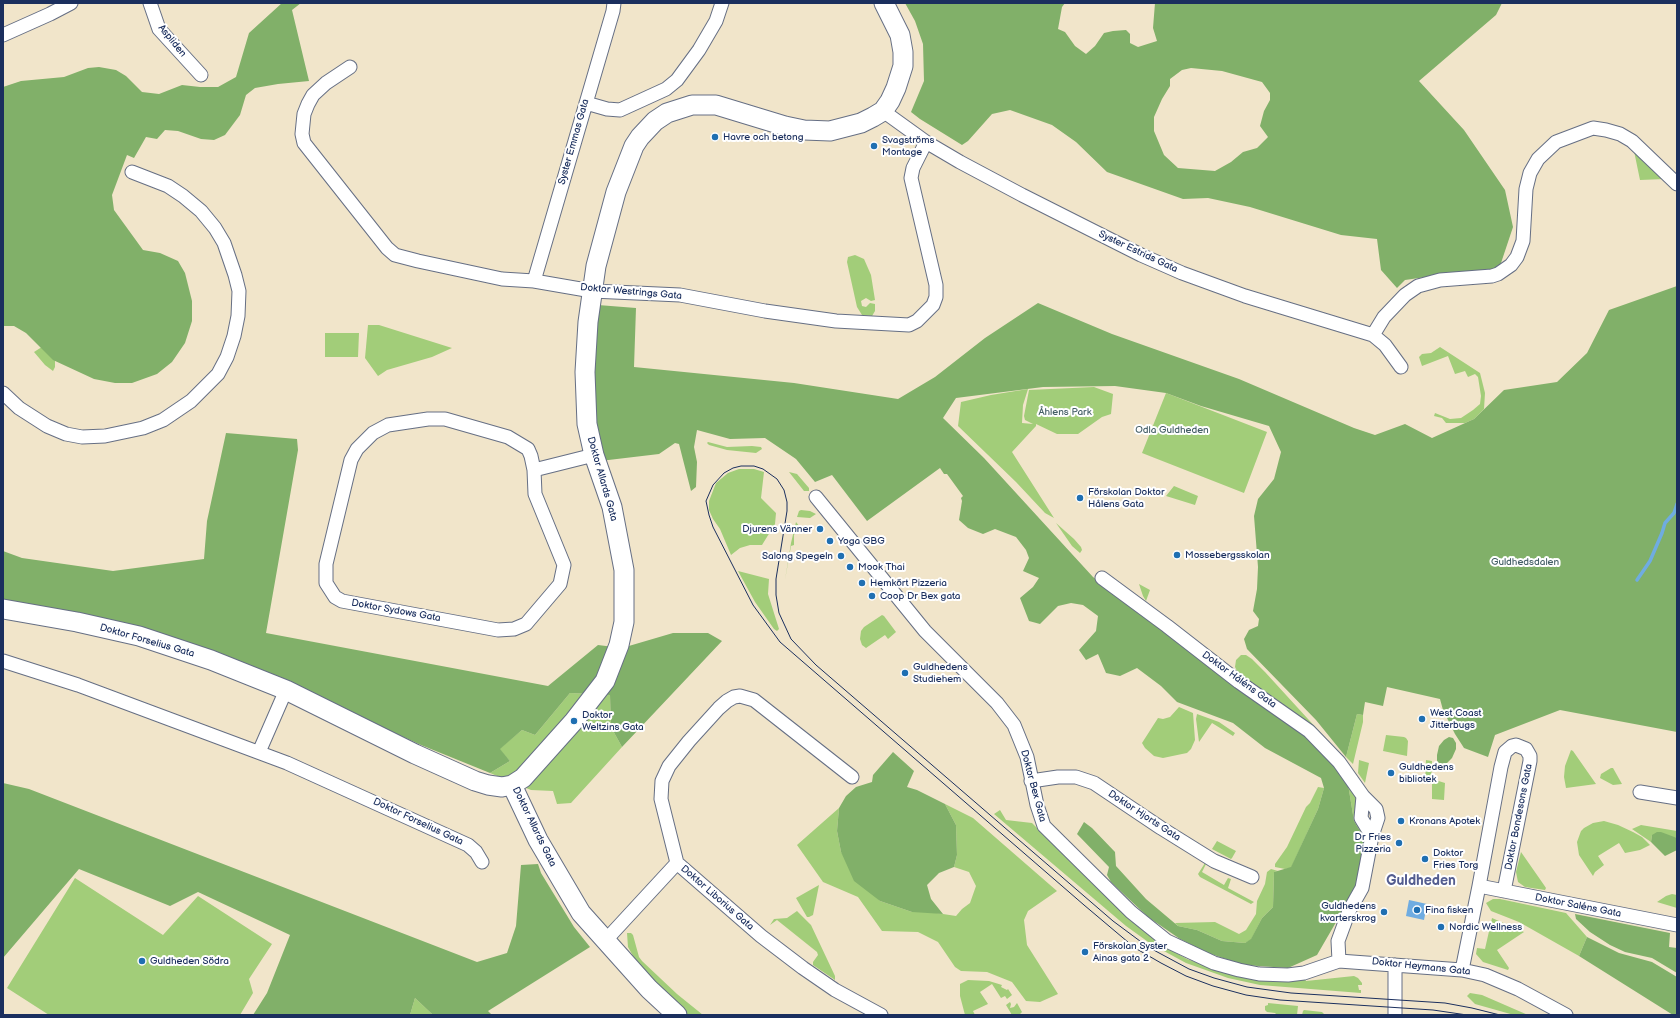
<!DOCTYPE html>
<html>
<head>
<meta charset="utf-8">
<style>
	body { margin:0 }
	#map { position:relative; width:1680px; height:1018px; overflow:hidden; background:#f1e5ca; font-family:"Balsamiq Sans",sans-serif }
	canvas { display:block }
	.frame { position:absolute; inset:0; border:4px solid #1b2f5e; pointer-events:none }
</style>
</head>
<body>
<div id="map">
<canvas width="1680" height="1018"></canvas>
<div class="frame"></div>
</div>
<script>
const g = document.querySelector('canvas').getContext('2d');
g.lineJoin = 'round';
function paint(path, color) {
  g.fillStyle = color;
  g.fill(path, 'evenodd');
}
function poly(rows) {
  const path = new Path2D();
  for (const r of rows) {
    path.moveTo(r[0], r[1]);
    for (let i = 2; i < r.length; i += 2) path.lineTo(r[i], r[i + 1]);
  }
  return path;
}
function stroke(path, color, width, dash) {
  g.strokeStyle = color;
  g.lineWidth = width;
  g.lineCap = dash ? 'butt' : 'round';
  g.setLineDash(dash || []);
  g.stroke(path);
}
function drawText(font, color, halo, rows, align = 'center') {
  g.font = font + ' "Balsamiq Sans",sans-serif';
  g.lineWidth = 4;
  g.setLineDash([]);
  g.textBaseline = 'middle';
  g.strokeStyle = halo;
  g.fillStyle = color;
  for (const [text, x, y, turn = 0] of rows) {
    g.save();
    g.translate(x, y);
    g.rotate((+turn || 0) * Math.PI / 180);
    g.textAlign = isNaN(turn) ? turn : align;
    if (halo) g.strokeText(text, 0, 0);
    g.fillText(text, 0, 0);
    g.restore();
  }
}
const green = poly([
	[1634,151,1665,179,1640,180],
	[855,255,864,259,871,275,875,300,871,301,866,298,861,301,862,306,866,307,870,303,875,304,875,311,872,316,862,315,857,307,847,262,848,257],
	[368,325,379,325,452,348,432,357,387,370,378,376,365,358],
	[325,333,359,333,358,357,325,357],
	[45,345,55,355,55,367,53,371,45,365,34,352],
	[1440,347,1480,373,1485,393,1484,409,1474,419,1465,423,1446,423,1442,418,1434,416,1435,413,1450,419,1461,418,1473,410,1480,404,1481,396,1478,377,1475,374,1468,377,1465,371,1455,374,1448,356,1422,366,1419,357,1422,354,1431,353],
	[1094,387,1113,394,1111,414,1102,417,1078,434,1057,434,1036,424,1036,426,1012,452,1054,518,1045,513,1016,482,958,426,961,402,991,395,1028,389,1023,405,1022,423,1033,424,1025,420,1024,416,1029,390],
	[1166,393,1267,432,1244,493,1142,453],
	[708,442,727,447,752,446,761,447,762,449,756,453,727,450,709,445,707,443],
	[739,469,754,469,764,472,761,498,776,513,775,524,762,545,750,545,740,548,731,555,720,529,713,519,709,510,709,501,716,483,728,473],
	[789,472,797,474,809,488,809,491,804,491],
	[1174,486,1198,496,1195,505,1166,496],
	[801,510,810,511,816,514,810,518,797,517,799,511],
	[796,522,799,526,794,535,794,545,791,546,785,580,791,543],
	[1056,523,1074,539,1081,547,1082,550,1080,553,1072,546],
	[738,571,769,579,768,594,779,629,777,631,774,629,755,602],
	[1139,584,1150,590,1146,601,1143,596],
	[882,615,884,616,896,632,888,639,885,635,866,648,862,645,860,639,861,631,864,627],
	[1241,655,1246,655,1252,659,1265,672,1329,742,1347,764,1238,673,1235,667,1236,660],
	[570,693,610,695,611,727,622,747,571,803,557,804,553,791,531,790,490,773,510,761,499,749,522,730,535,735],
	[1179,707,1193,713,1195,740,1191,749,1187,753,1182,754,1163,758,1154,756,1145,748,1142,743,1158,718,1163,719,1170,717],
	[1197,714,1219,722,1235,733,1233,736,1212,723,1199,742,1196,719],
	[1357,714,1363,715,1363,722,1353,764,1346,757],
	[1386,735,1404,737,1406,738,1408,741,1407,756,1383,751],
	[1571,750,1573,751,1596,784,1566,788,1564,777,1565,766],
	[1359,760,1369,763,1365,783,1358,773],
	[1426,760,1432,761,1431,784,1425,783],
	[1611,768,1613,768,1622,784,1613,785,1600,778,1601,774],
	[1432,779,1445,783,1444,800,1432,799],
	[1348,784,1354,790,1357,801,1355,807,1354,814,1367,835,1366,841,1354,821],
	[1318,787,1324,788,1318,809,1291,868,1285,869,1275,867,1275,864,1287,847,1306,807,1310,803],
	[945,804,973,818,1057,891,1028,911,1024,920,1027,945,1058,994,1040,1002,1026,1001,1012,982,987,972,961,971,955,967,938,942,918,932,882,931,858,897,823,882,797,845,839,808,837,831,841,852,880,901,912,912,930,912,956,916,962,909,970,903,976,886,969,872,954,867,957,855,956,825],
	[1000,810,1006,820,1032,823,1111,902,1146,933,1169,949,1187,959,1209,967,1305,978,1306,981,1354,976,1358,978,1362,983,1362,985,1358,985,1359,990,1361,990,1361,993,1260,985,1228,978,1186,963,1151,944,1126,926,994,814],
	[1604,821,1618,825,1633,832,1642,837,1650,845,1640,850,1625,853,1619,843,1598,856,1604,865,1595,872,1593,876,1579,855,1577,842,1581,831,1584,828,1593,823],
	[1641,825,1677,831,1677,838,1652,835,1651,842,1632,829],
	[1217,841,1236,851,1232,858,1231,859,1212,849],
	[1521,852,1544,885,1546,888,1545,890,1525,887,1518,882,1516,872],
	[1205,863,1206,864,1202,872,1224,885,1228,878,1231,879,1228,888,1254,902,1251,904,1200,877,1198,874],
	[1271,869,1278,871,1274,872,1273,907,1262,918,1251,940,1245,943,1222,941,1197,930,1178,926,1175,923,1215,922,1239,934,1246,930,1256,914,1257,901,1265,884,1267,872],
	[75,878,163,935,198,896,272,944,249,979,253,993,240,1015,49,1015,7,988],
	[819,885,813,915,809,917,807,917,796,898],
	[1672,894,1677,895,1677,908,1657,902,1666,896],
	[1493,899,1500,899,1566,913,1587,937,1579,956,1519,922,1491,911,1486,903],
	[797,911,811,925,835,976,835,980,813,965,813,962,818,955,817,952,777,920,770,925,774,919,787,918],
	[1492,918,1524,932,1497,950,1509,968,1508,970,1483,962,1476,954,1477,948,1485,949],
	[627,933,631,933,633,935,639,957,642,961,677,994,703,1015,686,1015,642,972,628,947],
	[968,980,989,981,1002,985,1001,987,1007,990,1008,989,1012,995,1007,999,1005,996,1001,998,992,984,980,992,988,1004,973,1011,975,1015,965,1015,960,996,960,984],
	[1470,993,1482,995,1528,1015,1514,1015,1475,1004,1467,996],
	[415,998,433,1015,410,1015],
	[1010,1002,1011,1004,1010,1008,1014,1007,1017,1003,1022,1012,1019,1015,1012,1015,1006,1005],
	[1268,1003,1298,1006,1297,1015,1277,1015,1275,1013,1267,1012,1265,1010,1265,1006,1268,1005],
	[1304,1010,1322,1012,1324,1014,1323,1015,1302,1015,1303,1011]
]);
const forest = poly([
	[282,3,301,3,292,10,309,81,278,84,255,88,246,95,240,115,225,135,214,140,201,139,178,131,165,130,157,139,146,137,134,158,127,155,112,195,114,210,143,250,160,253,178,261,185,273,192,301,192,321,185,343,172,362,157,374,132,383,115,383,94,379,53,360,26,333,14,326,3,326,3,87,21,81,64,77,88,68,99,67,116,70,126,76,142,92,159,94,182,85,200,87,218,87,236,77,249,33],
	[905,3,1065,3,1062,7,1058,29,1065,32,1075,46,1086,54,1095,46,1104,33,1113,31,1126,30,1130,34,1130,43,1138,47,1157,41,1153,28,1155,3,1502,3,1496,15,1419,81,1464,130,1505,190,1513,227,1498,272,1433,276,1405,280,1397,288,1381,270,1377,239,1341,235,1250,207,1208,198,1183,199,1107,172,1076,142,1052,125,1010,110,992,114,968,141,962,145,920,119,911,112,924,81,923,44,915,21],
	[1191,68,1222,71,1262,82,1270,93,1270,100,1264,111,1260,126,1268,137,1257,148,1243,152,1231,162,1215,171,1178,168,1164,155,1154,131,1154,117,1162,99,1170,86,1170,79,1182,70],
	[1677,286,1677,732,1560,710,1495,735,1488,757,1464,748,1455,734,1443,710,1440,699,1387,687,1383,706,1365,702,1363,715,1357,714,1346,757,1316,720,1247,649,1244,639,1249,630,1258,626,1259,619,1253,611,1257,589,1258,567,1254,516,1258,499,1274,479,1281,452,1269,426,1201,406,1166,393,1115,386,1043,387,956,398,943,418,984,458,1093,577,1298,728,1324,753,1348,784,1354,821,1366,841,1357,886,1317,955,1288,968,1244,965,1208,953,1180,939,1148,917,1111,882,1107,875,1109,867,1077,834,1084,822,1092,828,1115,852,1116,866,1146,899,1178,926,1197,930,1222,941,1245,943,1251,939,1262,918,1273,907,1274,872,1291,867,1318,809,1324,788,1321,778,1265,748,1233,723,1177,702,1161,686,1137,668,1120,676,1106,673,1098,654,1086,660,1079,650,1096,631,1098,616,1083,605,1071,603,1058,606,1040,624,1029,621,1020,598,1033,587,1039,578,1023,571,1029,558,1026,550,1016,537,995,529,983,534,968,528,959,520,962,501,961,498,963,496,947,474,944,474,940,468,867,521,832,475,815,482,796,459,765,438,730,439,697,430,694,447,697,462,696,487,691,491,679,444,675,443,659,454,600,461,589,413,598,305,636,308,634,367,794,383,898,399,935,377,985,338,1038,303,1112,334,1239,379,1354,428,1375,435,1405,424,1432,438,1474,419,1504,390,1557,382,1587,353,1609,310],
	[226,433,297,439,298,450,266,633,548,686,598,645,622,648,673,633,708,633,722,641,622,747,611,727,610,695,570,693,535,735,522,730,500,749,510,761,490,773,421,745,332,704,3,602,3,551,22,558,113,571,204,559,207,521],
	[1449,737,1453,738,1456,743,1456,749,1452,758,1447,763,1441,766,1437,761,1437,755,1439,746,1444,740],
	[893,752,914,771,907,787,917,790,945,804,956,825,957,855,954,867,939,873,927,885,931,899,943,914,912,912,880,901,854,881,841,852,837,831,839,808,846,796,856,787,872,782,873,775],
	[3,783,29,789,477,962,507,953,516,926,521,865,538,864,541,873,574,927,590,947,488,1011,492,1015,433,1015,415,998,410,1015,253,1015,267,993,290,935,198,892,170,906,79,869,3,958],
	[1657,832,1661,832,1677,838,1677,850,1665,856,1651,842,1652,835],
	[1575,914,1670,933,1669,947,1677,948,1677,973,1652,958,1625,952,1610,945,1590,932,1576,919],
	[1587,937,1619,953,1652,962,1677,977,1677,1015,1673,1015,1579,956]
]);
const water = poly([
	[1409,900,1427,904,1424,920,1406,916]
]);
const stream = poly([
	[1637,580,1650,561,1662,533,1665,523,1674,513,1677,504]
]);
const street = poly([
	[150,3,159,29,201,75],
	[3,35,50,14,71,3],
	[350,67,326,83,313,95,308,104,304,114,302,134,304,143,387,248,395,255,418,261,502,279,534,281,592,291,680,295,765,311,836,321,909,325,917,321,933,305,936,297,936,285,911,178,913,168,926,142],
	[586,103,607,109,620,110,666,89,677,80,699,50,716,21,722,3],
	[883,111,926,142,960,162,1022,195,1141,255,1182,273,1245,296,1373,335,1385,345,1401,367],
	[534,281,613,11,614,3],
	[1373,335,1384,317,1405,295,1418,286,1440,280,1492,276,1498,274,1511,265,1517,257,1523,241,1526,189,1530,173,1538,159,1556,142,1593,128,1606,130,1620,134,1632,141,1677,184],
	[3,393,19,408,47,426,66,434,82,437,105,436,143,428,163,420,191,401,218,374,227,357,234,336,238,316,239,291,235,275,224,243,215,228,201,211,183,196,168,186,132,172],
	[428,419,445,419,508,437,528,449,531,456,534,470,535,494,564,565,560,584,526,624,514,629,498,630,342,601,335,597,326,583,326,564,351,460,357,449,373,433,388,425,428,419],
	[534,470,594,455],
	[816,497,925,631,997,703,1014,725,1027,757,1037,805,1044,826,1131,912,1167,941,1214,963,1239,970,1259,974,1288,975,1304,973,1339,961,1462,970,1485,975,1518,989,1566,1015],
	[1102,578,1167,626,1239,682,1309,731,1339,762,1363,796,1376,809,1378,818,1372,836,1362,888,1349,911,1338,941,1339,961],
	[3,661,78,685,287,763,468,845,476,852,482,862],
	[259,752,286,690],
	[852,777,754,700,740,696,734,697,727,701,719,708,689,741,669,766,662,781,661,799,677,863,761,936,803,968,835,990,881,1015],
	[1031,781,1058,777,1076,777,1094,783,1161,828,1214,861,1252,877],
	[1640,792,1677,798],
	[1363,796,1361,818,1372,836],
	[1479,886,1677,925],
	[605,941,677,863],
	[1462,970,1479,886,1501,767,1505,752,1512,746,1516,745,1526,749,1530,756,1530,761,1504,891],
	[1395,1015,1395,965]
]);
const secondary = poly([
	[3,609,77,622,139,636,211,660,286,690,415,754,475,781,488,785,502,787,512,785,523,778,574,721,605,681,619,645,624,622,624,570,612,507,594,455,587,424,585,372,588,322,596,266,616,192,634,146,640,137,655,121,667,113,692,105,716,105,785,126,804,130,830,131,861,123,873,117,883,111,890,101,896,88,903,66,903,52,900,35,884,3],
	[512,785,538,840,581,913,649,989,677,1015]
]);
const tram = poly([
	[1467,1015,1433,1010,1280,1000,1246,995,1213,986,1186,976,1161,963,1135,948,1084,905,780,642,753,605,713,527,709,515,706,501,713,485,724,473,733,468,741,466,754,466,763,469,777,479,784,490,787,502,787,511,776,579,776,595,779,613,791,639,816,665,1113,921,1148,947,1189,969,1214,978,1247,987,1291,993,1445,1003,1472,1008,1500,1015]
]);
const markers = [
	[715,137,4,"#1f6fb2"],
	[874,146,4,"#1f6fb2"],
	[1080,498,4,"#1f6fb2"],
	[820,529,4,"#1f6fb2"],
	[830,541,4,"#1f6fb2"],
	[1177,555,4,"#1f6fb2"],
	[841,556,4,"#1f6fb2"],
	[850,567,4,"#1f6fb2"],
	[862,583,4,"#1f6fb2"],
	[872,596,4,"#1f6fb2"],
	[905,673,4,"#1f6fb2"],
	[1422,719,4,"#1f6fb2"],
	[574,721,4,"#1f6fb2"],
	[1391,773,4,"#1f6fb2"],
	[1401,821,4,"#1f6fb2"],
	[1399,843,4,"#1f6fb2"],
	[1425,859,4,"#1f6fb2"],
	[1417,910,4,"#1f6fb2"],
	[1384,912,4,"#1f6fb2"],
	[1441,927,4,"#1f6fb2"],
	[1085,952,4,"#1f6fb2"],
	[142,961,4,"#1f6fb2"]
];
const streetNames = [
	["Aspliden",172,41,51],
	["Syster Emmas Gata",574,142,-74],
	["Syster Estrids Gata",1138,252,25],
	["Doktor Westrings Gata",631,292,5],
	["Doktor Allards Gata",602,479,74],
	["Doktor Sydows Gata",396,611,10],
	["Doktor Forselius Gata",147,641,16],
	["Doktor Håléns Gata",1239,680,36],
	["Doktor Bex Gata",1033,786,75],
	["Doktor Hjorts Gata",1144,816,33],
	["Doktor Bondesons Gata",1519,817,-79],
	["Doktor Forselius Gata",418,822,25],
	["Doktor Allards Gata",534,827,64],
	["Doktor Liborius Gata",717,898,41],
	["Doktor Saléns Gata",1578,906,11],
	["Doktor Heymans Gata",1421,967,6]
];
const poiNames = [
	["Havre och betong",723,137],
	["Svagströms",882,140],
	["Montage",882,152],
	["Förskolan Doktor",1088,492],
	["Hålens Gata",1088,504],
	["Djurens Vänner",812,529,"right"],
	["Yoga GBG",838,541],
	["Mossebergsskolan",1185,555],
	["Salong Spegeln",833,556,"right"],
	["Mook Thai",858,567],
	["Hemkört Pizzeria",870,583],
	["Coop Dr Bex gata",880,596],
	["Guldhedens",913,667],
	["Studiehem",913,679],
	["West Coast",1430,713],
	["Jitterbugs",1430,725],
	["Doktor",582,715],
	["Weltzins Gata",582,727],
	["Guldhedens",1399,767],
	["bibliotek",1399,779],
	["Kronans Apotek",1409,821],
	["Dr Fries",1391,837,"right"],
	["Pizzeria",1391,849,"right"],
	["Doktor",1433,853],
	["Fries Torg",1433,865],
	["Guldhedens",1376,906,"right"],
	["kvarterskrog",1376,918,"right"],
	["Fina fisken",1425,910],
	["Nordic Wellness",1449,927],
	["Förskolan Syster",1093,946],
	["Ainas gata 2",1093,958],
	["Guldheden Södra",150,961]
];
const parkNames = [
	["Åhlens Park",1065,412],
	["Odla Guldheden",1172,430],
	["Guldhedsdalen",1525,562]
];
const districtNames = [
	["Guldheden",1421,881]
];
paint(green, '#a2cd79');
paint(forest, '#81b069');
paint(water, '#6face1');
stroke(stream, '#6face1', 3.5);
stroke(street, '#666f84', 15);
stroke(secondary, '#666f84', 21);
stroke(street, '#fff', 13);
stroke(secondary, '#fff', 19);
stroke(tram, '#1b2f5e', 1);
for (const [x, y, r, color] of markers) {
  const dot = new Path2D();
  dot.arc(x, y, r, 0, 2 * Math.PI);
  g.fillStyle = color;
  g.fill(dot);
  stroke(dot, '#fff', 1.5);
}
drawText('10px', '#1b2f5e', '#fff', streetNames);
drawText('10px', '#1b2f5e', '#fff', poiNames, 'left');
drawText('10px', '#445e66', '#fff', parkNames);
drawText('bold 14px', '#545d90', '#fff', districtNames);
</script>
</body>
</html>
